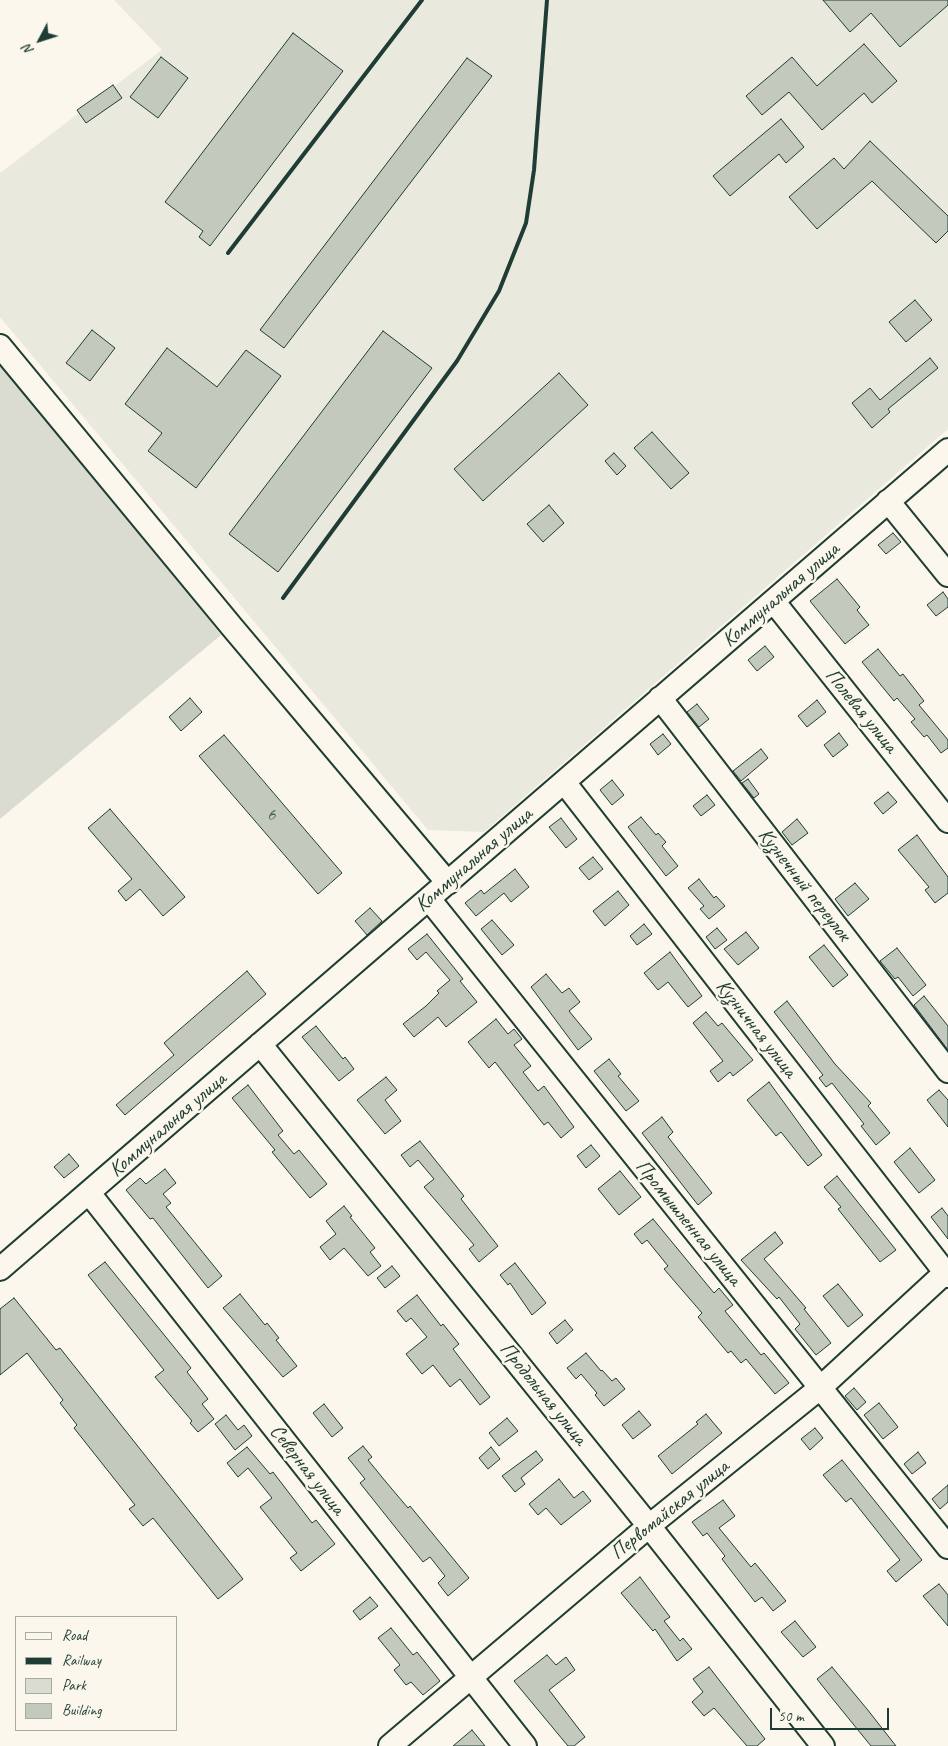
<!DOCTYPE html>
<html>
<head>
<meta charset="utf-8">
<style>
	body { margin:0 }
	#map { position:relative; width:948px; height:1746px; overflow:hidden; background:#fbf7ec; font-family:Caveat,sans-serif }
	canvas { display:block }
	.legend { position:absolute; left:15px; top:1616px; width:162px; height:115px; box-sizing:border-box; background:#fbf7ec; border:1px solid #a3ada2; margin:0; padding:6px 9px; list-style:none; font-size:15px; color:#1f3d34 }
	.legend li { display:flex; align-items:center; gap:10px; height:25px }
	.legend b { width:25px; border:1px solid #a3ada2 }
	.north { position:absolute; left:15px; top:15px; width:50px; height:50px; -webkit-text-stroke:4px #fbf7ec; paint-order:stroke; rotate:230deg; font-size:14px; font-weight:700; line-height:20px; text-align:center; color:#1f3d34 }
	.north::after { content:''; display:block; margin:auto; width:18px; height:22px; background:#1f3d34; clip-path:polygon(50% 0,100% 100%,50% 72%,0 100%) }
	.scale { position:absolute; left:770px; top:1708px; width:119px; height:22px; box-sizing:border-box; border:2px solid #1f3d34; border-top:0; padding-left:6px; font-size:15px; line-height:18px; white-space:nowrap; color:#1f3d34; -webkit-text-stroke:4px #fbf7ec; paint-order:stroke }
</style>
</head>
<body>
<div id="map">
<canvas width="948" height="1746"></canvas>
<ul class="legend">
<li><b style="height:6px;background:#fbf7ec"></b>Road</li>
<li><b style="height:6px;background:#1f3d34"></b>Railway</li>
<li><b style="height:14px;background:#dbdcd1"></b>Park</li>
<li><b style="height:14px;background:#c4c9be"></b>Building</li>
</ul>
<div class="north">N</div>
<div class="scale">50 m</div>
</div>
<script>
const g = document.querySelector('canvas').getContext('2d');
g.lineJoin = 'round';
function paint(path, color) {
  g.fillStyle = color;
  g.fill(path, 'evenodd');
}
function poly(rows) {
  const path = new Path2D();
  for (const r of rows) {
    path.moveTo(r[0], r[1]);
    for (let i = 2; i < r.length; i += 2) path.lineTo(r[i], r[i + 1]);
  }
  return path;
}
function stroke(path, color, width, dash) {
  g.strokeStyle = color;
  g.lineWidth = width;
  g.lineCap = dash ? 'butt' : 'round';
  g.setLineDash(dash || []);
  g.stroke(path);
}
function drawText(font, color, halo, rows, align = 'center') {
  g.font = font + ' Caveat,sans-serif';
  g.lineWidth = 5;
  g.setLineDash([]);
  g.textBaseline = 'middle';
  g.strokeStyle = halo;
  g.fillStyle = color;
  for (const [text, x, y, turn = 0] of rows) {
    g.save();
    g.translate(x, y);
    g.rotate((+turn || 0) * Math.PI / 180);
    g.textAlign = isNaN(turn) ? turn : align;
    if (halo) g.strokeText(text, 0, 0);
    g.fillText(text, 0, 0);
    g.restore();
  }
}
const built = poly([
	[114,0,948,0,948,429,484,832,428,830,0,317,0,173,162,50]
]);
const green = poly([
	[0,352,221,635,0,819]
]);
const building = poly([
	[823,0,948,0,948,5,900,47,871,13,850,32,823,0],
	[293,33,343,71,210,246,199,237,203,231,165,202,293,33],
	[864,44,897,81,872,103,864,93,822,130,789,92,762,115,746,96,792,57,817,86,864,44],
	[161,57,188,78,158,118,130,97,161,57],
	[467,58,492,76,284,348,260,330,467,58],
	[113,85,122,98,86,123,77,110,113,85],
	[781,119,804,147,786,163,779,154,730,196,713,176,781,119],
	[870,141,948,216,948,231,936,243,872,181,817,229,789,197,834,158,844,169,870,141],
	[915,300,932,320,906,342,889,322,915,300],
	[92,330,115,348,90,381,66,363,92,330],
	[383,331,432,368,278,572,229,534,383,331],
	[167,348,217,387,246,350,281,376,196,488,148,451,162,433,125,404,167,348],
	[930,358,938,368,888,409,890,412,872,428,852,403,870,388,880,400,930,358],
	[559,373,588,405,483,501,454,469,559,373],
	[652,432,689,473,671,489,634,448,652,432],
	[614,453,626,466,617,475,605,461,614,453],
	[549,505,564,523,543,542,527,524,549,505],
	[893,533,901,542,886,554,878,545,893,533],
	[837,579,860,607,857,610,869,625,845,644,810,601,837,579],
	[943,592,948,599,948,607,936,616,927,605,943,592],
	[765,646,774,657,757,671,748,660,765,646],
	[878,649,900,676,903,674,924,701,919,705,948,740,948,748,941,753,927,735,924,737,911,722,915,719,897,698,894,701,862,662,878,649],
	[190,698,202,712,181,731,169,717,190,698],
	[817,700,826,712,807,727,798,716,817,700],
	[697,704,709,719,699,727,687,712,697,704],
	[839,733,848,745,833,757,824,745,839,733],
	[663,734,671,744,658,755,650,744,663,734],
	[224,735,342,873,318,894,199,756,224,735],
	[761,749,768,758,741,781,733,771,761,749],
	[748,779,759,794,754,798,742,783,748,779],
	[612,780,624,795,612,805,600,790,612,780],
	[888,792,897,802,883,814,874,803,888,792],
	[707,795,715,805,701,816,693,806,707,795],
	[110,809,185,897,163,916,140,889,126,901,118,891,132,879,88,828,110,809],
	[641,817,656,835,658,833,666,842,662,846,678,866,666,876,628,827,641,817],
	[561,818,577,839,566,848,549,827,561,818],
	[797,819,808,833,792,845,782,832,797,819],
	[917,835,948,877,948,893,935,903,925,890,929,887,898,850,917,835],
	[593,857,603,869,589,880,579,868,593,857],
	[515,869,529,887,511,902,504,893,476,916,465,903,481,890,484,894,515,869],
	[699,879,714,898,716,896,725,906,709,919,700,909,704,906,688,888,699,879],
	[855,883,869,899,848,916,835,899,855,883],
	[618,891,629,905,605,926,593,911,618,891],
	[370,908,382,921,367,935,355,921,370,908],
	[492,920,514,945,502,955,481,929,492,920],
	[644,924,652,934,637,945,630,936,644,924],
	[717,928,727,940,715,949,706,937,717,928],
	[746,932,759,948,738,965,724,949,746,932],
	[427,934,463,979,460,981,477,1002,446,1027,438,1017,414,1037,403,1024,426,1006,439,993,437,991,450,980,426,952,417,960,408,949,427,934],
	[824,945,848,975,833,987,809,957,824,945],
	[897,948,926,985,913,996,898,977,895,979,880,961,897,948],
	[670,952,702,996,688,1007,668,982,658,990,644,973,670,952],
	[247,971,266,994,125,1115,116,1105,174,1055,164,1043,247,971],
	[546,974,562,993,569,988,580,1002,569,1011,592,1039,578,1050,531,987,546,974],
	[924,996,948,1026,948,1050,914,1005,924,996],
	[787,1001,835,1064,871,1103,868,1106,890,1133,876,1145,861,1126,864,1124,832,1083,826,1087,819,1078,823,1075,774,1012,787,1001],
	[706,1012,718,1026,722,1023,753,1060,733,1076,730,1072,718,1082,710,1071,723,1061,693,1023,706,1012],
	[496,1019,508,1034,514,1029,522,1039,514,1045,531,1066,523,1072,538,1091,544,1086,574,1127,561,1138,548,1122,544,1125,495,1062,489,1068,468,1042,496,1019],
	[316,1026,343,1059,345,1057,354,1069,339,1081,302,1037,316,1026],
	[609,1059,621,1074,618,1076,639,1101,626,1111,594,1071,609,1059],
	[386,1077,397,1090,385,1100,401,1121,385,1134,357,1100,386,1077],
	[769,1082,822,1155,808,1166,781,1132,776,1136,747,1100,769,1082],
	[248,1085,283,1131,278,1135,294,1154,299,1150,327,1184,310,1198,272,1152,275,1150,232,1098,248,1085],
	[939,1090,948,1100,948,1127,927,1100,939,1090],
	[662,1117,673,1132,668,1137,712,1193,698,1205,642,1133,662,1117],
	[420,1141,464,1196,461,1199,498,1246,479,1262,469,1249,474,1245,424,1187,434,1179,418,1160,410,1167,401,1155,420,1141],
	[591,1145,600,1156,586,1168,577,1156,591,1145],
	[910,1148,935,1180,919,1193,894,1162,910,1148],
	[69,1154,79,1166,64,1178,54,1167,69,1154],
	[165,1169,176,1183,163,1194,171,1203,166,1207,222,1276,208,1288,153,1218,150,1219,126,1190,140,1178,146,1184,165,1169],
	[620,1171,641,1197,619,1215,598,1189,620,1171],
	[837,1176,896,1250,880,1262,838,1209,841,1207,824,1187,837,1176],
	[344,1206,352,1216,350,1217,375,1248,370,1252,381,1266,368,1276,344,1248,330,1260,320,1247,336,1234,326,1221,344,1206],
	[942,1208,948,1216,948,1239,931,1217,942,1208],
	[653,1219,714,1293,719,1288,733,1305,725,1311,761,1355,764,1353,789,1383,775,1394,746,1359,741,1363,731,1351,728,1353,698,1317,702,1313,664,1269,668,1266,647,1240,642,1244,634,1234,653,1219],
	[775,1232,783,1243,764,1259,806,1308,804,1309,831,1343,816,1355,795,1329,800,1324,779,1297,777,1299,741,1260,775,1232],
	[105,1262,191,1368,187,1372,208,1399,202,1404,214,1419,198,1432,190,1423,192,1421,155,1377,164,1370,88,1275,105,1262],
	[515,1263,546,1303,532,1315,510,1283,508,1285,500,1275,515,1263],
	[392,1266,400,1276,385,1288,377,1278,392,1266],
	[838,1284,863,1315,848,1327,823,1296,838,1284],
	[240,1294,265,1325,267,1323,279,1338,276,1340,297,1366,283,1377,223,1308,240,1294],
	[417,1295,441,1326,443,1324,459,1344,453,1349,490,1397,480,1405,460,1379,450,1387,433,1365,422,1374,406,1354,427,1337,411,1318,406,1322,397,1311,417,1295],
	[14,1298,56,1350,60,1348,243,1579,218,1599,153,1518,143,1526,129,1509,135,1505,74,1428,77,1425,60,1403,63,1400,27,1353,0,1375,0,1309,14,1298],
	[565,1320,573,1330,557,1344,549,1333,565,1320],
	[586,1353,601,1371,602,1370,612,1381,616,1378,625,1389,604,1406,595,1395,597,1393,581,1374,576,1379,567,1368,586,1353],
	[854,1388,866,1402,857,1410,845,1396,854,1388],
	[879,1403,898,1427,883,1439,864,1415,879,1403],
	[324,1404,343,1428,332,1437,313,1413,324,1404],
	[639,1411,651,1425,633,1439,622,1425,639,1411],
	[706,1414,722,1433,672,1474,658,1456,698,1424,696,1422,706,1414],
	[226,1415,238,1430,244,1425,252,1436,235,1450,215,1424,226,1415],
	[507,1418,518,1431,499,1446,489,1433,507,1418],
	[815,1428,823,1438,810,1450,801,1439,815,1428],
	[363,1446,372,1457,368,1460,386,1482,408,1508,410,1506,469,1578,448,1596,438,1583,445,1576,430,1557,423,1562,360,1483,365,1479,348,1458,363,1446],
	[247,1447,270,1474,273,1472,312,1523,316,1520,335,1544,301,1571,290,1558,297,1553,260,1507,272,1498,248,1468,238,1477,227,1463,247,1447],
	[491,1447,500,1459,488,1469,479,1458,491,1447],
	[536,1451,543,1460,521,1478,525,1484,515,1492,502,1476,536,1451],
	[918,1452,926,1463,912,1474,904,1464,918,1452],
	[842,1460,922,1560,896,1582,887,1571,900,1560,851,1498,846,1502,823,1475,842,1460],
	[559,1479,574,1498,583,1491,591,1501,561,1525,546,1508,538,1515,529,1504,559,1479],
	[948,1485,948,1502,940,1509,932,1499,948,1485],
	[723,1500,735,1516,719,1528,751,1567,755,1563,786,1601,773,1611,762,1597,755,1602,722,1559,725,1556,707,1533,703,1536,692,1522,723,1500],
	[640,1577,670,1617,664,1621,680,1641,683,1638,692,1649,677,1661,655,1629,653,1631,621,1593,640,1577],
	[939,1584,948,1595,948,1626,923,1596,939,1584],
	[370,1597,378,1606,360,1620,353,1611,370,1597],
	[795,1621,816,1647,803,1657,781,1632,795,1621],
	[391,1628,413,1655,417,1652,440,1681,423,1695,411,1682,406,1685,394,1670,400,1665,378,1638,391,1628],
	[547,1655,556,1665,566,1657,575,1670,549,1690,585,1737,574,1746,568,1746,514,1681,547,1655],
	[709,1667,765,1739,757,1746,747,1746,714,1708,704,1716,692,1702,703,1692,693,1679,709,1667],
	[832,1667,867,1709,896,1746,871,1746,832,1698,817,1679,832,1667],
	[472,1730,485,1746,453,1746,472,1730]
]);
const minor = poly([
	[0,346,232,627,448,883],
	[888,501,948,575],
	[774,602,948,821],
	[660,698,948,1071],
	[564,782,948,1276],
	[429,899,948,1547],
	[260,1044,649,1526,823,1746],
	[89,1193,525,1746],
	[0,1269,948,450],
	[390,1746,649,1526,820,1388,948,1270]
]);
const rail = poly([
	[228,253,422,0],
	[283,598,457,361,499,291,526,223,534,170,547,0]
]);
const numberNames = [
	["6",271,815]
];
const streetNames = [
	["Коммунальная улица",781,595,-41],
	["Полевая улица",861,711,51],
	["Коммунальная улица",474,860,-41],
	["Кузнечный переулок",804,885,52],
	["Кузничная улица",756,1029,52],
	["Коммунальная улица",168,1125,-41],
	["Промышленная улица",688,1223,51],
	["Продольная улица",543,1394,51],
	["Северная улица",307,1470,52],
	["Первомайская улица",670,1510,-39]
];
paint(built, '#eae9de');
paint(green, '#dbdcd1');
paint(building, '#c4c9be');
stroke(building, '#1f3d34', 1);
stroke(minor, '#1f3d34', 26);
stroke(minor, '#fbf7ec', 22);
stroke(rail, '#1f3d34', 4);
drawText('19px', '#486056', null, numberNames);
drawText('21px', '#1f3d34', '#fbf7ec', streetNames);
</script>
</body>
</html>
